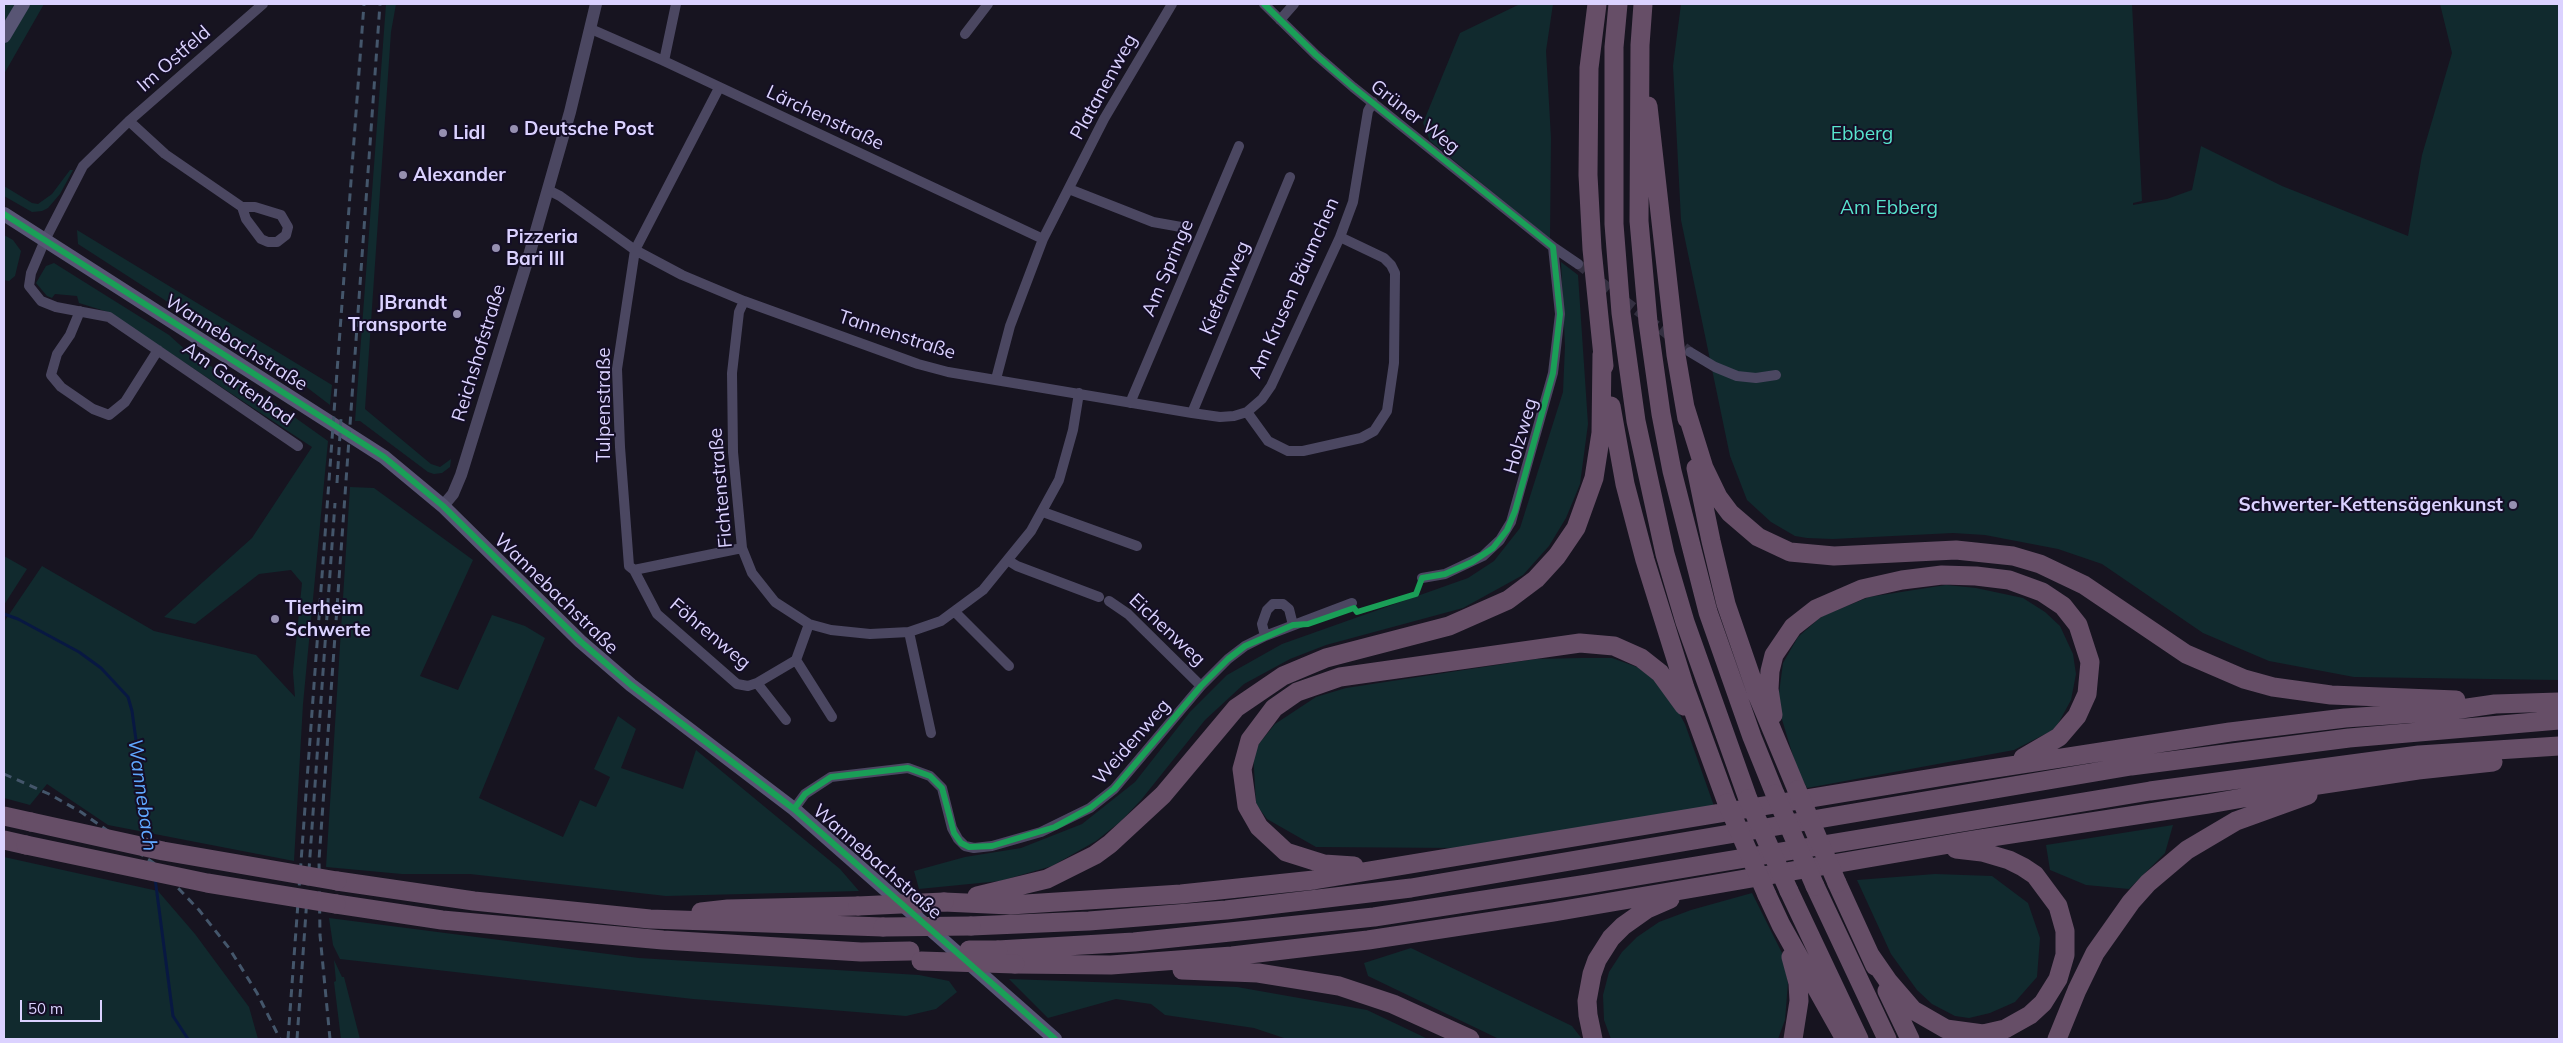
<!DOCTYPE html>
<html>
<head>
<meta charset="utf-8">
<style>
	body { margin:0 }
	#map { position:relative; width:2563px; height:1043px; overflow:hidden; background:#171420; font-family:Mulish,sans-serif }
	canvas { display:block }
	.frame { position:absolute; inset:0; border:5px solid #dbd2ff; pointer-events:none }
	.scale { position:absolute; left:20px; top:1000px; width:82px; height:22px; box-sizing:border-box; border:2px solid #dbd2ff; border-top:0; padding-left:6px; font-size:15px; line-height:18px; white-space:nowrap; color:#dbd2ff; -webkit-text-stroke:4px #140e26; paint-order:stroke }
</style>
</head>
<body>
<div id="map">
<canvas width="2563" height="1043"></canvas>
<div class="frame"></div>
<div class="scale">50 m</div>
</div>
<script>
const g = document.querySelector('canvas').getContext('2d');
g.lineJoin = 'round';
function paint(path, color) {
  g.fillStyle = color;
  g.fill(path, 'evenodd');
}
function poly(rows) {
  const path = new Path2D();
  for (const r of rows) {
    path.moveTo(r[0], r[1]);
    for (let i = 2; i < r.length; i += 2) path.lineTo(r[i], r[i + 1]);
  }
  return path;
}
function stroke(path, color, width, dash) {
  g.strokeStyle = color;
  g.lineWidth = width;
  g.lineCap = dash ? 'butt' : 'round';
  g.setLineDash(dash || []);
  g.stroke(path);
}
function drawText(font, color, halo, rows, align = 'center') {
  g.font = font + ' Mulish,sans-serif';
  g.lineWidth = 4;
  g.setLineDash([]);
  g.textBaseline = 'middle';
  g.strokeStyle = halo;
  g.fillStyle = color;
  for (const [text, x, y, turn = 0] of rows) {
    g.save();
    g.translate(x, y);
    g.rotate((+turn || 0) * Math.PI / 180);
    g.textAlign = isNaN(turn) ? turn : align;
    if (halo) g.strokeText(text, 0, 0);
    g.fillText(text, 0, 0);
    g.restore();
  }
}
const green = poly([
	[4,4,44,4,4,74],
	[386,4,396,4,391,32,365,409,431,464,440,467,451,459,450,467,442,473,434,474,428,472,360,421,355,421],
	[1520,4,1553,4,1546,51,1551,138,1550,239,1430,141,1423,123,1460,33],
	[1681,4,2132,4,2142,201,2133,203,2133,205,2167,199,2192,190,2201,146,2282,186,2408,236,2422,155,2452,53,2440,4,2559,4,2559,680,2354,677,2269,661,2203,633,2102,564,2058,549,1985,535,1953,533,1833,539,1807,538,1795,536,1771,522,1747,500,1730,456,1681,220,1673,66],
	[70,170,73,170,60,194,48,208,42,211,32,212,4,196,4,186,32,203,38,204,52,194],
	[77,230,332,385,330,405,288,373,253,357,78,244],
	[4,235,13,240,21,251,15,276,9,281,4,280],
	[1561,262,1578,275,1588,424,1580,484,1566,518,1549,546,1523,575,1463,608,1326,645,1290,659,1244,684,1205,720,1141,800,1121,821,1096,841,1052,866,1000,881,919,889,914,871,965,857,1021,848,1082,824,1135,782,1190,712,1227,675,1282,644,1468,578,1494,561,1520,528,1563,392,1565,346],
	[54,263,169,335,190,354,208,365,245,382,328,441,303,704,294,861,108,825,47,784,30,805,4,798,4,622,42,566,154,631,256,655,295,697,293,672,302,583,291,570,259,574,195,624,164,617,252,538,312,447,108,312,79,303,77,296,55,294,52,298,47,296,36,283,46,266],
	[350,487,374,488,473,560,420,676,458,690,492,615,525,626,545,638,479,798,563,837,580,800,596,807,606,786,610,777,594,769,618,716,636,729,621,768,683,789,696,750,840,869,859,891,666,896,470,874,402,874,326,867],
	[4,556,27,569,4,605],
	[1946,585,1976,588,2023,598,2045,612,2060,626,2073,654,2076,674,2071,700,2059,722,2053,730,2014,750,1807,788,1797,769,1780,713,1779,693,1783,663,1798,637,1822,616,1869,597],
	[1581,658,1612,658,1637,667,1655,680,1673,702,1685,724,1714,806,1456,848,1316,847,1267,819,1256,804,1253,751,1275,724,1316,697,1346,688,1536,659],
	[2173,825,2165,853,2129,889,2086,885,2050,870,2046,845],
	[4,857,158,891,195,934,249,1007,258,1039,4,1039],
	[1935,874,1992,876,2028,903,2040,938,2037,977,2015,1002,1990,1013,1969,1018,1955,1016,1932,1004,1917,990,1891,954,1857,880],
	[1752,893,1782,953,1788,983,1785,1020,1778,1039,1611,1039,1604,1020,1603,995,1609,972,1622,952,1637,937,1659,922,1691,910],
	[329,918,639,958,919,975,949,981,957,992,936,1009,906,1016,693,999,340,959,333,945],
	[1411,948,1572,1026,1582,1039,1499,1039,1368,976,1364,963],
	[334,960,342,977,344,977,360,1039,341,1039,334,982,336,981],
	[1009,979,1237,987,1367,1010,1428,1039,1287,1039,1254,1028,1165,1015,1151,1004,1116,999,1048,1018]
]);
const stream = poly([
	[4,614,18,619,79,652,101,668,128,697,132,711,150,842],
	[155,878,173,1016,188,1039]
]);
const minorTunnel = poly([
	[1578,264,1690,352]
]);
const minor = poly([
	[1264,4,1316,55,1353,87,1553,247,1578,264],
	[1280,20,1294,4],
	[591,29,664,61,1043,239],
	[965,34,988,4],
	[664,61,676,4],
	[719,88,635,250,617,369,620,447,629,566,634,570,742,548],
	[129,121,83,166,45,240,31,273,29,286,41,301,56,307,109,317,298,446],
	[1069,189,1153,222,1181,227],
	[548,190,560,196,635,250,682,275,744,301,918,364,948,372,1192,413,1220,417,1234,416,1247,412,1262,399,1271,386,1340,237,1353,202,1368,111,1373,102],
	[242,207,246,219,261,239,268,242,277,242,286,235,288,227,281,215,255,207,242,207,165,154,129,121,263,4],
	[744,301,739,312,732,373,733,452,742,548,752,573,775,602,809,624,831,630,870,634,909,632,941,621,983,590,1031,531,1059,480,1073,430,1079,393],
	[80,311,70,335,57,354,51,375,61,387,93,409,109,415,125,402,158,350],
	[1690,352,1715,367,1737,376,1756,378,1776,375],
	[996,379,1010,326,1043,239,1104,119,1172,4],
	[1130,403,1239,146],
	[1247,412,1268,441,1288,451,1303,451,1361,438,1374,431,1387,411,1394,363,1395,273,1391,265,1384,258,1340,237],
	[1192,413,1290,177],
	[1043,512,1137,546],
	[1009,561,1017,566,1099,597],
	[634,570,657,614,737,684,748,686,757,683,796,660,809,624],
	[1422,578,1445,574,1483,556,1500,540,1511,522,1553,373,1560,314,1553,247],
	[1109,601,1128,614,1201,686],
	[955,612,1009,666],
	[909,632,931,733],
	[1265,636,1262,624,1267,610,1273,604,1283,604,1289,609,1293,625],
	[796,660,832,717],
	[757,683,786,720],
	[794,809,805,794,831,777,908,768,930,776,942,788,952,828,958,839,965,846,974,848,992,846,1041,832,1090,808,1114,789,1201,686,1228,659,1245,646,1265,636,1352,603]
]);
const tertiary = poly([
	[443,506,453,494,461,475,530,252,570,112,596,4]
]);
const secondary = poly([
	[4,36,23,4],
	[4,214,384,457,443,506,580,641,631,685,794,809,1055,1039]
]);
const motorway = poly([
	[1597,4,1589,68,1588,175,1592,249,1604,366],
	[1618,4,1614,47,1614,224,1621,313,1636,421,1665,554,1685,622,1748,799],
	[1643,4,1640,45,1639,221,1648,322,1661,414,1672,471,1708,612,1752,737,1775,794],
	[1648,106,1676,355,1687,419],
	[1611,406,1625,484,1645,560,1685,688,1727,803],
	[1685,407,1704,468,1718,497,1730,513,1758,537,1790,552,1834,556,1956,550,2013,556,2040,564,2084,585,2186,654,2244,679,2273,687,2331,695,2456,700],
	[1696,468,1711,541,1726,604,1757,694,1797,790],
	[1773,715,1769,689,1770,671,1774,655,1793,627,1816,609,1862,589,1902,580,1942,575,1976,576,2009,580,2042,592,2063,606,2078,625,2090,662,2087,694,2077,716,2059,737,2023,758],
	[4,816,31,822],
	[4,840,26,845],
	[1354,866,1324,864,1286,852,1259,827,1247,806,1242,769,1250,740,1274,708,1297,692,1340,677,1580,643,1614,646,1641,658,1660,673,1684,706],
	[337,881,474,901,650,919,883,927],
	[1837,883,1875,966],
	[1815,886,1887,1039],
	[1789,891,1859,1039],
	[1767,895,1781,925,1845,1039],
	[977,896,1047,879,1095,855,1110,844,1163,795,1236,708,1283,676,1326,658,1449,626,1508,600,1536,579,1557,556,1576,528,1594,478,1601,433,1602,354],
	[944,902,1010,905,1181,894,1314,880,1951,775,2230,732,2345,718,2447,711,2495,704,2559,702],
	[336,904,442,920,663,940,861,952,910,951],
	[701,912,728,909,858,906],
	[971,926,1089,921,1226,910,1411,888,2131,766,2349,738,2559,720],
	[998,950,1134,942,1374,917,1588,884,2150,791,2419,755,2559,746],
	[1870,955,1888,981,1913,1010,1946,1029,1983,1034,2005,1029,2030,1015,2043,1003,2058,979,2065,955,2065,931,2058,906,2035,875,2023,867,2009,860,1982,852,1956,849],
	[1791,957,1798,983,1799,1001,1793,1039],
	[1015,964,1111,965,1232,956,1368,940,1553,912,1973,840,2208,804,2311,786,2418,770,2493,762],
	[1182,970,1258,973,1339,986,1393,1004,1470,1039],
	[1887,991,1910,1039],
	[1593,1039,1588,1015,1587,1001,1592,974,1597,960,1611,938,1623,926,1647,909,1670,899],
	[2057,1039,2077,990,2095,953,2131,902,2148,883,2187,850,2236,821,2308,795]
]);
const rail = poly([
	[337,483,341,418],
	[4,774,49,794,81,812,155,864,199,910,229,948,257,993,280,1039],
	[288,1039,364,4],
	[297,1039,335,503],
	[330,1039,320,935,319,860,380,4]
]);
const motorwayBridge = poly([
	[1797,790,1837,883],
	[1775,794,1815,886],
	[1748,799,1789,891],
	[1727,803,1767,895],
	[31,822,163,851,337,881],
	[26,845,207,883,336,904],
	[858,906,944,902],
	[883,927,971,926],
	[969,950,998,950],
	[921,961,1015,964]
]);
const cycleway = poly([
	[4,214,384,457,443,506,580,641,631,685,794,809,1055,1039],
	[794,809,805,794,831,777,908,768,930,776,942,788,954,833,961,843,969,847,992,846,1055,827,1090,808,1114,789,1201,686,1228,659,1245,646,1293,625,1308,624,1354,608,1357,612,1416,594,1422,578,1445,574,1472,562,1493,548,1507,530,1515,511,1553,373,1560,314,1553,247,1353,87,1316,55,1264,4]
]);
const markers = [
	[514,129,5,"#9690b1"],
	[443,133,5,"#9690b1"],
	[403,175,5,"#9690b1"],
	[496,248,5,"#9690b1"],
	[457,314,5,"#9690b1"],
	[2513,505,5,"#9690b1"],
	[275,619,5,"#9690b1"]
];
const streetNames = [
	["Im Ostfeld",174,59,-41],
	["Platanenweg",1104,87,-61],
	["Grüner Weg",1415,117,38],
	["Lärchenstraße",825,118,25],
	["Am Springe",1168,268,-67],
	["Kiefernweg",1225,288,-67],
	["Am Krusen Bäumchen",1294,288,-66],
	["Tannenstraße",897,335,18],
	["Wannebachstraße",236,343,32],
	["Reichshofstraße",479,353,-73],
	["Am Gartenbad",238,384,35],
	["Tulpenstraße",604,405,-90],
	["Holzweg",1521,436,-74],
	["Fichtenstraße",721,488,-95],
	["Wannebachstraße",556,594,44],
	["Eichenweg",1167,630,43],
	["Föhrenweg",710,634,40],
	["Weidenweg",1132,742,-49],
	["Wannebachstraße",877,862,41]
];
const poiNames = [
	["Deutsche Post",524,129],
	["Lidl",453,133],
	["Alexander",413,175],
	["Pizzeria",506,237],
	["Bari III",506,259],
	["JBrandt",447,303,"right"],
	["Transporte",447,325,"right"],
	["Schwerter-Kettensägenkunst",2503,505,"right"],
	["Tierheim",285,608],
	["Schwerte",285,630]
];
const parkNames = [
	["Ebberg",1862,134],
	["Am Ebberg",1889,208]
];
const waterNames = [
	["Wannebach",142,795,82]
];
paint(green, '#112a2e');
stroke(stream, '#081842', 3);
stroke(minorTunnel, '#343041', 10, [10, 5]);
stroke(minor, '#4b4761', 10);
stroke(tertiary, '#4b4761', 12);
stroke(secondary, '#585574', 14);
stroke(motorway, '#664e67', 19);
stroke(rail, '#44566b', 3, [8, 6]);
stroke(motorwayBridge, '#664e67', 19);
stroke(cycleway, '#1a9f57', 6);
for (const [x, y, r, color] of markers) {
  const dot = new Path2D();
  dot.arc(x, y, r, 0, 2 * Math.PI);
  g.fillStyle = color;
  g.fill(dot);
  stroke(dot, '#140e26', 2);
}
drawText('19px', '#dbd2ff', '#140e26', streetNames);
drawText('bold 19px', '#dbd2ff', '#140e26', poiNames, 'left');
drawText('19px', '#58e5ce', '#140e26', parkNames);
drawText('italic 20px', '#60a8ff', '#140e26', waterNames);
</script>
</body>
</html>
